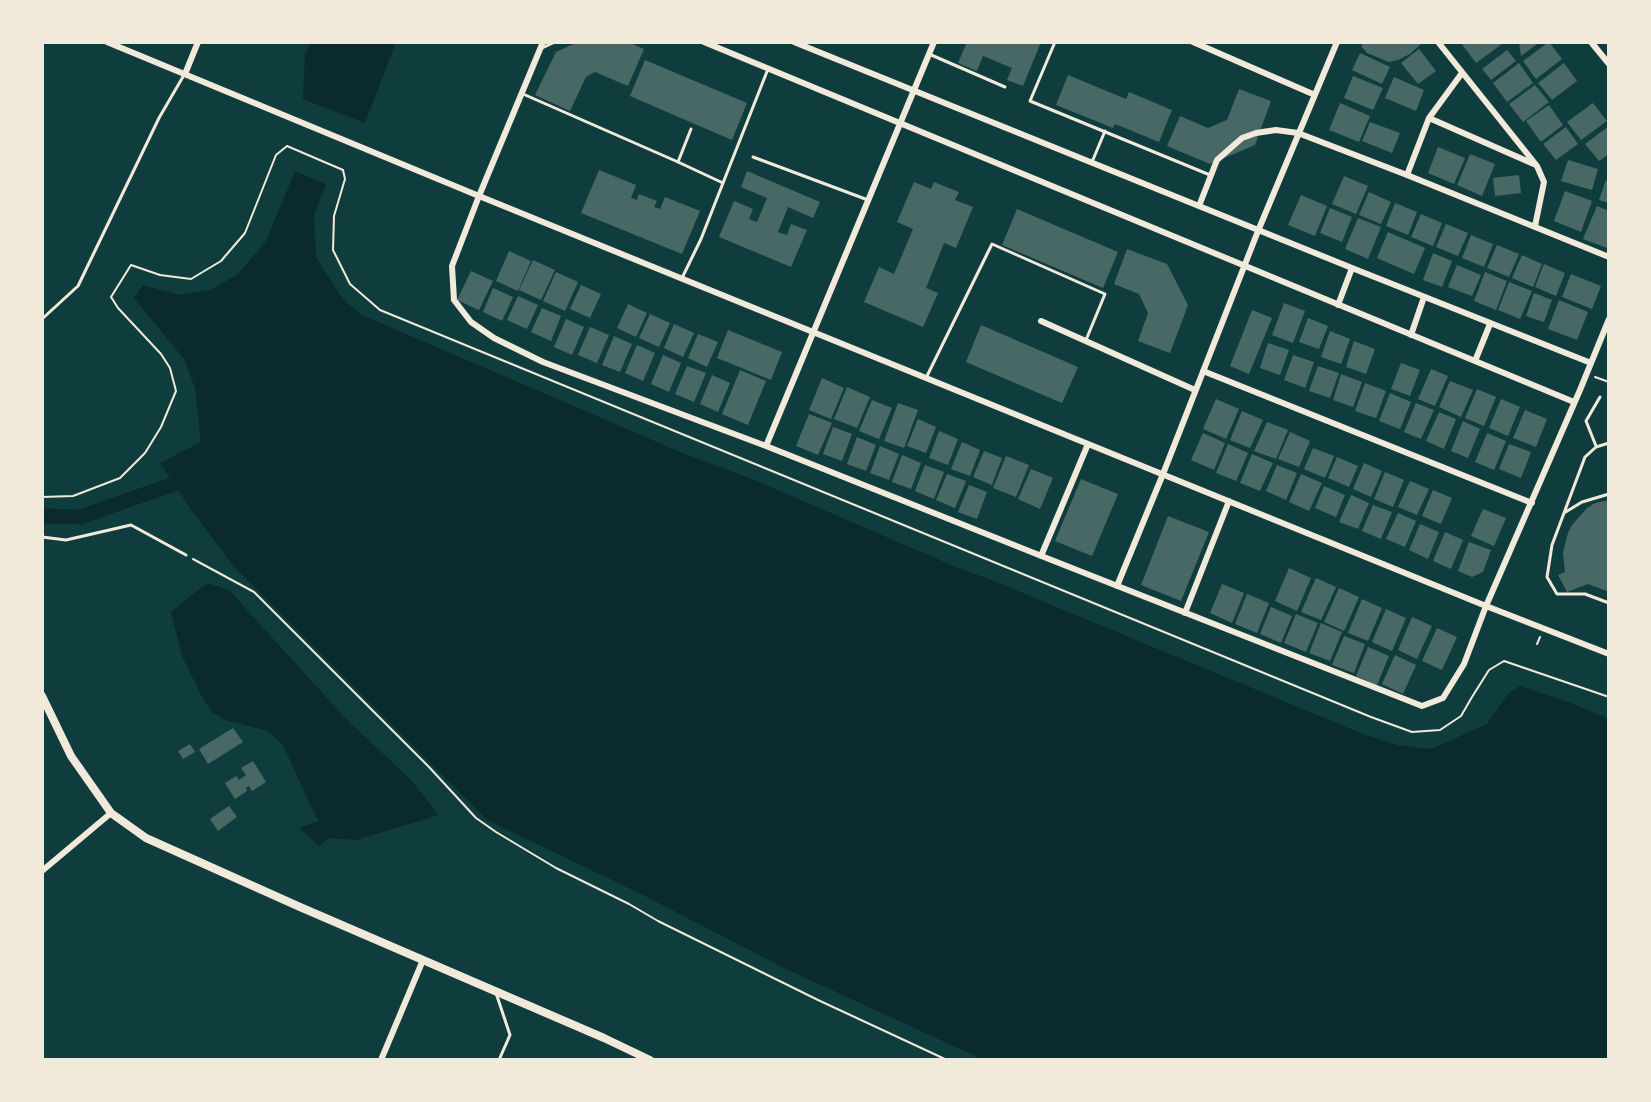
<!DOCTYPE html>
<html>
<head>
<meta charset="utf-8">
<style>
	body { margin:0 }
	#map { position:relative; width:1651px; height:1102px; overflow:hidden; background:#0f3d3e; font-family:"Asap Condensed",sans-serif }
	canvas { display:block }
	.frame { position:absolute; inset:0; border:44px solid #f1e9da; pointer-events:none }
</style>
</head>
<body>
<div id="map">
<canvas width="1651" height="1102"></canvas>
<div class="frame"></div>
</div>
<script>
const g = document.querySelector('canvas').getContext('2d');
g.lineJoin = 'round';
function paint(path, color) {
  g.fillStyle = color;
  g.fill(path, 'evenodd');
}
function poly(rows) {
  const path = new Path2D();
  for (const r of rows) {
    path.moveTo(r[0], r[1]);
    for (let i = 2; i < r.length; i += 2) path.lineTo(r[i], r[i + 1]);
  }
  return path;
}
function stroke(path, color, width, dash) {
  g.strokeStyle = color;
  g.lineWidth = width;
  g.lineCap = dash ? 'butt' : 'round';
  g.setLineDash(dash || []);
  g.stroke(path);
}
const water = poly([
	[311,42,396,42,365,123,303,99,305,54],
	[295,171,326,184,314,215,316,257,342,298,360,314,680,452,754,480,963,570,984,577,1363,734,1397,745,1431,749,1487,724,1508,694,1520,686,1571,703,1609,719,1609,1060,984,1060,786,969,641,894,487,820,234,567,190,508,160,463,201,442,195,388,184,359,134,298,143,285,180,295,211,290,238,274,266,241],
	[207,583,229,590,346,719,410,779,439,815,356,840,329,838,319,846,299,828,319,821,307,798,283,745,268,731,225,720,212,712,204,701,182,656,171,612]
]);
const canal = poly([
	[42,516,80,517,174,484]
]);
const building = poly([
	[578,42,628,42,644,49,628,86,595,72,586,77,570,111,535,95,556,52],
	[967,42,1041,42,1023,86,1007,80,1012,68,983,56,977,71,958,63],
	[1364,42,1423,42,1410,54,1398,60,1389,62,1367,53,1361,46],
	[1463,42,1501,42,1502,44,1476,63,1461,43],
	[1519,42,1540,42,1521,56],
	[1549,42,1562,59,1536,79,1523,61],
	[1419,49,1436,71,1418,84,1401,63],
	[1507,50,1516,61,1491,80,1482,69],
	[1360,53,1390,67,1382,84,1352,70],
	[645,60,747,103,732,140,630,96],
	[1519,63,1533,83,1507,102,1493,83],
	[1564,63,1577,81,1552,100,1538,83],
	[1068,75,1126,99,1129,92,1172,110,1159,142,1115,124,1113,128,1056,105],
	[1353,76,1383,88,1373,110,1344,98],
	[1394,77,1424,90,1416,111,1385,98],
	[1535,85,1549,102,1523,122,1509,104],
	[1239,89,1271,101,1255,145,1210,164,1167,146,1180,116,1208,128,1227,120],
	[1340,103,1370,116,1359,142,1329,130],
	[1593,103,1607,121,1581,140,1567,122],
	[1549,105,1563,125,1541,142,1526,121],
	[1370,122,1400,133,1392,153,1362,141],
	[1609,126,1609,154,1599,161,1585,144],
	[1566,127,1578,144,1556,160,1543,144],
	[1438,147,1465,158,1454,184,1428,173],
	[1470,154,1495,164,1482,196,1457,185],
	[1568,160,1598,169,1592,190,1561,181],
	[599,170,636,185,631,198,637,200,639,194,657,201,654,207,660,209,665,197,700,211,682,254,581,213],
	[747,171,820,202,813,218,788,207,778,232,787,235,791,224,807,230,791,267,719,237,734,201,753,209,749,219,757,222,767,198,741,187],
	[1519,175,1521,193,1495,196,1493,178],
	[1344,176,1368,186,1356,214,1332,204],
	[1606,180,1609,181,1609,203,1599,200],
	[914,182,931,189,934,182,959,192,955,200,973,207,956,248,944,243,926,288,938,293,923,327,864,302,879,267,894,274,913,229,897,222],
	[1565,191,1592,201,1581,232,1554,221],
	[1369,192,1391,202,1381,224,1359,215],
	[1301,195,1327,206,1315,236,1288,225],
	[1395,203,1417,212,1408,235,1386,226],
	[1597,206,1609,211,1609,243,1607,248,1583,239],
	[1330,208,1352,217,1342,242,1320,233],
	[1017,209,1118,252,1103,288,1002,245],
	[1421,214,1442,223,1433,246,1411,237],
	[1358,218,1381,227,1368,259,1345,249],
	[1446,224,1468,233,1458,256,1436,247],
	[1388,232,1425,248,1414,274,1377,258],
	[1471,235,1493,244,1484,267,1462,258],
	[1497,245,1519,254,1509,277,1487,268],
	[1127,249,1167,264,1188,305,1170,353,1138,341,1148,313,1139,294,1114,284],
	[509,251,531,261,518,291,496,281],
	[1433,253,1452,261,1442,287,1423,280],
	[1522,255,1542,264,1533,287,1512,278],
	[533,260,555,270,541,300,519,290],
	[1544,264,1565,273,1556,296,1535,287],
	[1457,265,1481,275,1472,296,1448,287],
	[471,271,493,281,479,310,457,300],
	[556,272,578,282,565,311,543,301],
	[1485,272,1507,281,1496,310,1474,301],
	[1571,274,1601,286,1592,309,1562,297],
	[1509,282,1532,291,1520,319,1498,310],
	[581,285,601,294,590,318,570,309],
	[493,288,513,297,502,321,483,312],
	[1534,293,1552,300,1544,322,1526,316],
	[518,296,538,305,527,329,507,320],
	[1559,300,1588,312,1577,340,1548,329],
	[1284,303,1305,311,1293,343,1272,335],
	[628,304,647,313,636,337,617,328],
	[542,308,561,316,551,341,531,332],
	[1252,310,1272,318,1249,374,1230,366],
	[650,314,670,323,659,347,639,338],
	[1308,318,1328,326,1319,349,1299,342],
	[566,319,584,327,572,355,554,347],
	[674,324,694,333,683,357,664,348],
	[981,325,1078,367,1062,403,966,362],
	[590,327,609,335,597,363,578,355],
	[728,330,782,352,771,380,717,358],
	[1330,331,1350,339,1341,364,1321,357],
	[698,334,718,342,707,367,688,358],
	[614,336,632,344,620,372,602,365],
	[1354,341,1375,349,1366,374,1346,367],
	[1268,343,1289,350,1280,375,1260,368],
	[637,345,655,353,643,381,625,373],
	[663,355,681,363,669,392,651,384],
	[1293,355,1314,362,1305,388,1284,380],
	[1401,363,1420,370,1410,396,1391,389],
	[687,366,706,373,694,402,675,394],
	[1318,366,1339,373,1330,398,1309,391],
	[1431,369,1448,376,1435,406,1418,399],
	[740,370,766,381,748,425,722,414],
	[1341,374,1362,382,1353,407,1333,400],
	[712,375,730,383,718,412,700,404],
	[822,378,844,388,831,419,809,410],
	[1450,381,1473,390,1461,417,1439,407],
	[1365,383,1386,391,1376,418,1355,411],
	[847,387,870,397,857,428,834,419],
	[1477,389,1496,397,1484,426,1465,418],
	[1390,393,1411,402,1400,429,1379,421],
	[1216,399,1239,409,1226,439,1203,429],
	[1501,399,1520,407,1508,436,1489,428],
	[872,400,892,408,879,439,859,431],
	[898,403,918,410,904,448,884,441],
	[1416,403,1434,410,1421,439,1404,432],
	[1525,410,1547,419,1536,447,1513,438],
	[1242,411,1263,420,1250,448,1230,440],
	[1439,412,1456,419,1444,449,1426,441],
	[809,414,832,423,818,455,796,446],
	[918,419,936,427,926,453,907,446],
	[1463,421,1480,429,1468,458,1451,451],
	[1267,422,1288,430,1276,459,1254,451],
	[833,427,852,434,842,461,823,454],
	[939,431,958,439,948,465,929,458],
	[1290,432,1310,441,1299,467,1278,459],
	[1203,433,1225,443,1214,470,1191,460],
	[1487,433,1506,441,1494,470,1475,462],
	[857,437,876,445,866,471,847,464],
	[962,442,980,450,970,476,951,469],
	[1228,444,1248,453,1236,481,1216,473],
	[1509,444,1531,452,1521,478,1499,469],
	[880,446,899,454,889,480,870,473],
	[1313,448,1334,456,1325,478,1304,469],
	[984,451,1002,458,992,485,973,477],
	[1252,454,1273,463,1260,491,1240,483],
	[902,455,921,463,911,489,892,482],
	[1006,456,1029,465,1016,497,993,488],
	[1337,457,1358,466,1349,487,1328,478],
	[1364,463,1382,471,1371,497,1353,489],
	[925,465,944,472,934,499,915,491],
	[1277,465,1297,473,1286,500,1266,491],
	[1031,469,1053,478,1040,509,1018,499],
	[1385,472,1404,480,1393,507,1374,499],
	[947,474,966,481,955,508,936,500],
	[1301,474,1322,483,1309,511,1289,502],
	[1081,479,1118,494,1092,556,1055,541],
	[1410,481,1429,489,1417,515,1398,507],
	[969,485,987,492,977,519,958,512],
	[1324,486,1345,495,1336,517,1315,508],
	[1433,490,1452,498,1441,524,1422,516],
	[1351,495,1369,503,1358,529,1339,522],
	[1609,500,1609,592,1588,584,1567,592,1558,575,1565,572,1563,553,1568,533,1572,525,1587,508,1595,503],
	[1373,505,1392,512,1381,539,1362,531],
	[1483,509,1506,518,1494,546,1471,536],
	[1398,513,1416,521,1405,547,1386,539],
	[1168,516,1209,532,1181,601,1141,585],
	[1420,524,1439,532,1428,559,1409,550],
	[1445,532,1463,540,1451,569,1433,561],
	[1469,542,1491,550,1483,572,1472,577,1458,571],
	[1289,568,1311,578,1297,611,1275,601],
	[1316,578,1336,587,1321,620,1301,612],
	[1222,584,1244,593,1232,623,1210,613],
	[1339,588,1359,597,1344,631,1324,622],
	[1247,594,1269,603,1257,633,1235,624],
	[1362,599,1382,608,1368,641,1348,633],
	[1271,607,1292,616,1281,643,1260,634],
	[1386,609,1406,618,1392,651,1372,642],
	[1296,614,1318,623,1306,652,1284,643],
	[1412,617,1432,626,1417,659,1398,650],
	[1321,623,1342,632,1330,661,1309,653],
	[1437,628,1457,637,1442,670,1422,661],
	[1344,636,1365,644,1354,673,1332,665],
	[1368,647,1389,656,1377,685,1356,676],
	[1395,655,1416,665,1403,694,1382,684],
	[233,728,243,742,208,764,199,749],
	[190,744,195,752,183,759,178,751],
	[253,761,266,782,252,791,249,786,246,788,247,791,235,799,225,783,236,776,239,780,246,775,241,768],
	[229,806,237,817,218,831,210,819]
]);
const path = poly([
	[1595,377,1609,382],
	[42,497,73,496,120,478,145,453,161,427,176,391,170,368,161,354,118,308,111,297,131,265,160,275,191,279,221,261,245,233,276,155,287,146,343,170,345,179,334,216,333,250,350,284,380,310,1371,717,1412,732,1440,730,1461,716,1472,697,1489,670,1504,661,1609,697],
	[193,559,254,592,429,767,476,818,496,832,556,868,629,904,658,921,818,1000,947,1060],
	[1537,644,1540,637]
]);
const service = poly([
	[1055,42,1030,101,1210,175],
	[542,48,555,42],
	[929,54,1005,87],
	[523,94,678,162,723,183,701,239,682,278],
	[753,157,868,200],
	[678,162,691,129],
	[1092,162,1105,131],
	[723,183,768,69],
	[42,319,78,286,159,118,184,75],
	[926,378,992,244,1105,294,1086,340],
	[1609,443,1596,447,1585,457,1552,545,1547,577,1557,594,1585,594,1609,603],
	[1596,446,1586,421,1600,397],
	[1564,513,1582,502,1609,494],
	[42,537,66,540,131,525,186,555],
	[496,993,510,1035,499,1060]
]);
const minor = poly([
	[107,42,479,196,1486,606,1609,654],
	[543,42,479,196,452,266,454,300,471,322,494,338,543,362,766,446,1049,559,1422,706,1443,698,1464,664,1486,606,1580,390,1609,319],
	[704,42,1574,402],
	[794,42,1352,268,1591,363],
	[1193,42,1315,95],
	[1438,42,1537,166,1544,182,1535,226],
	[1591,42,1609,64],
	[185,74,198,42],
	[1429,118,1536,165],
	[1407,175,1429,118,1462,73],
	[1199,206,1217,160,1242,138,1256,133,1276,130,1298,133,1407,175,1609,257],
	[1338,305,1352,268],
	[1041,321,1195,390],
	[1411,335,1424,297],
	[1475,361,1490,324],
	[1203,371,1532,503],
	[766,446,934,42],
	[1041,556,1088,444],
	[1117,586,1163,474,1258,231,1337,42],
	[1185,613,1229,501],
	[42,871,111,813],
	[381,1060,423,960]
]);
const tertiary = poly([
	[42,696,71,756,111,813,146,838,300,907,604,1038,650,1060]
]);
paint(water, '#0a2a2b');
stroke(canal, '#0a2a2b', 15);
paint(building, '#486865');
stroke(path, '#f1e9da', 2);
stroke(service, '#f1e9da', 3);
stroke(minor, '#f1e9da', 6);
stroke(tertiary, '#f1e9da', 8);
</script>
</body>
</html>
